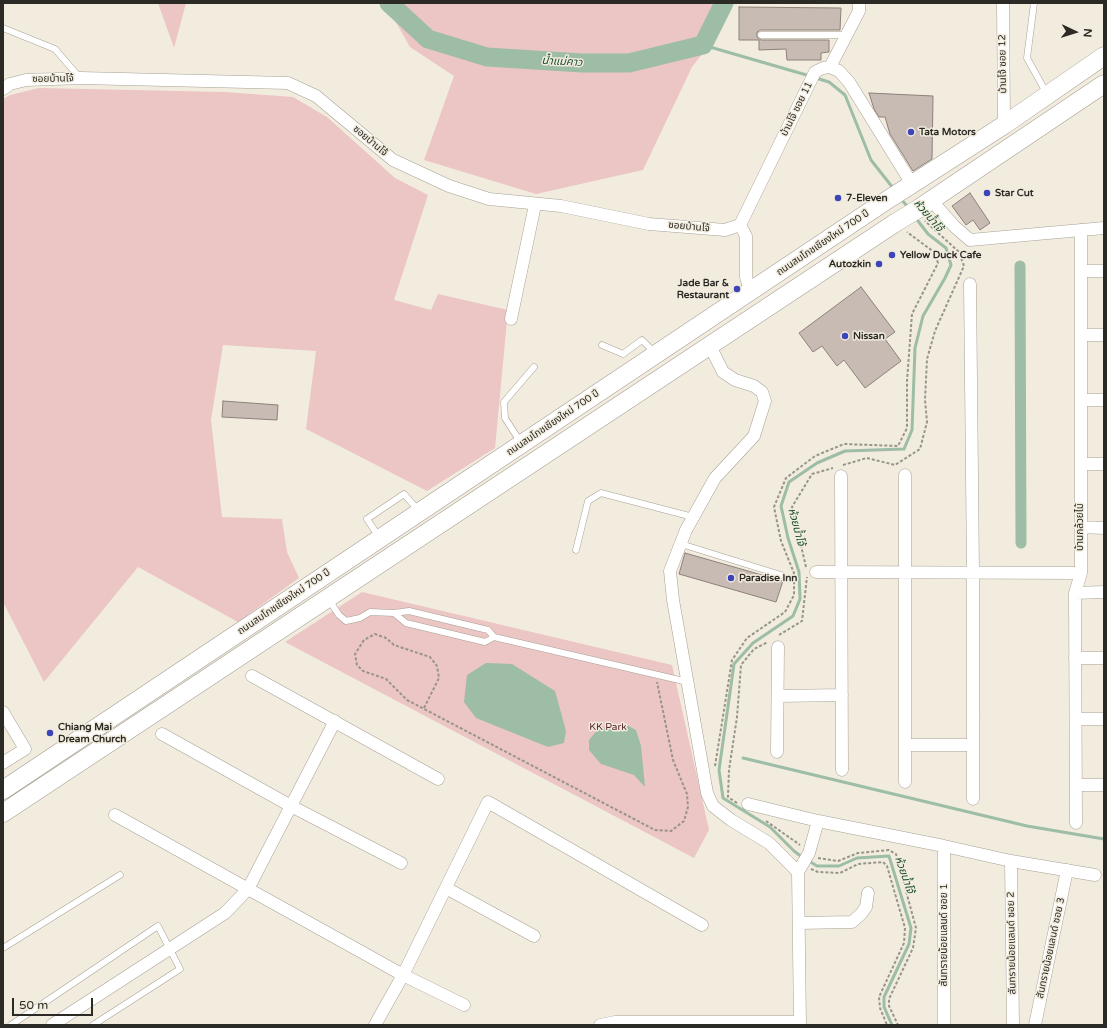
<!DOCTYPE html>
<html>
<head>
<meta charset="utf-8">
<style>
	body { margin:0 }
	#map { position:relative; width:1107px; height:1028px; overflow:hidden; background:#f2ecdf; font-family:"Varela Round",sans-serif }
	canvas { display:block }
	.frame { position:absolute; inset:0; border:4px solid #2c2a25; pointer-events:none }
	.north { position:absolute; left:1055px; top:12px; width:40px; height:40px; -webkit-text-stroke:3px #f2ecdf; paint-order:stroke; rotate:94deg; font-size:11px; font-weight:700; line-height:16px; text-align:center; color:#2c2a25 }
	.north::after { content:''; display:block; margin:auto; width:14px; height:18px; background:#2c2a25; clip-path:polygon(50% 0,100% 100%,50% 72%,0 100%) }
	.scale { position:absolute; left:12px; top:998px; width:81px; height:18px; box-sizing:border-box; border:2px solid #2c2a25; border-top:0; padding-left:5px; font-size:12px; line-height:14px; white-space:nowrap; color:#2c2a25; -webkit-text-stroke:3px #f2ecdf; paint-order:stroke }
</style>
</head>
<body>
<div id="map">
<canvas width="1107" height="1028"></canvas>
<div class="frame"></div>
<div class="north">N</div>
<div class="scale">50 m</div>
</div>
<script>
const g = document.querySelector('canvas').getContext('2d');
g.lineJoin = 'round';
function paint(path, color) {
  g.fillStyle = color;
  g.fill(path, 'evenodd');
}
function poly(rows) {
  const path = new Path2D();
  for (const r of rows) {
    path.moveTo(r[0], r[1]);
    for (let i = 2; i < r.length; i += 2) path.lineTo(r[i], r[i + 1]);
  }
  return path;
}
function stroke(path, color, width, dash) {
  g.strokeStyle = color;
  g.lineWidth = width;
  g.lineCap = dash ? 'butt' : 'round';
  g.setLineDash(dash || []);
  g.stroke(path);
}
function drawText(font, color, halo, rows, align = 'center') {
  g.font = font + ' "Varela Round","Noto Sans Thai",sans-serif';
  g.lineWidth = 3;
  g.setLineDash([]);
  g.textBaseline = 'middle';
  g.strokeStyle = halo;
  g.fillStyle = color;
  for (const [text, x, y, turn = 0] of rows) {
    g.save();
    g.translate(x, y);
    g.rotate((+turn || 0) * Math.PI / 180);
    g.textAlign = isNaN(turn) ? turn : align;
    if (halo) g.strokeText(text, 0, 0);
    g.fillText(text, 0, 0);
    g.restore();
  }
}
const green = poly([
	[158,3,186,3,174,48],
	[385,3,732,3,722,28,692,67,643,170,536,194,424,160,454,76,410,47],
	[39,88,225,92,293,97,327,117,395,178,428,195,394,300,431,310,438,294,508,310,495,448,427,491,306,429,316,351,223,345,211,420,222,517,282,519,287,552,299,578,238,622,138,567,44,682,3,602,3,99,10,95],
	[362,592,672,665,709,830,694,858,285,642]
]);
const water = poly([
	[486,663,512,664,555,691,566,731,564,743,548,747,476,718,464,702,467,675],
	[623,723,636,730,641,746,645,787,634,775,601,764,589,750,589,740,598,729]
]);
const stream = poly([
	[703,45,810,76],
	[816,78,829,82,845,95,871,160,893,188],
	[900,198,908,207],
	[743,758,1027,826,1104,839],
	[802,857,794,851,770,827,723,798,719,770,734,664,753,643,793,616,800,599,799,572,788,538,781,506,789,482,817,463,845,451,904,449,912,430,915,348,923,316,945,278,951,265,946,248,928,234,915,217],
	[809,861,817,866,839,866,857,858,889,856,911,928,909,944,884,997,884,1007,892,1025]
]);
const canal = poly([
	[1020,266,1021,543]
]);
const river = poly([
	[389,3,428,39,487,57,582,63,629,63,703,45,724,3]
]);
const building = poly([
	[739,7,841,8,840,30,761,30,757,32,757,37,761,40,829,40,829,52,821,53,821,60,787,60,786,49,759,50,759,40,739,40,739,7],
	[869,93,933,96,932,159,913,171,890,134,885,117,879,117,874,109,869,93],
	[970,193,990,223,980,230,973,220,966,225,952,206,970,193],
	[861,287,895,332,885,339,901,361,865,388,844,360,837,366,822,346,813,352,799,333,861,287],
	[223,401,278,405,277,420,222,417,223,401],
	[685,553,783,581,776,602,679,574,685,553]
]);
const path = poly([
	[843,465,867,458,895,465,920,449,927,422,925,400,927,359,935,331,964,266,959,252,925,221],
	[806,567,792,507,812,474,833,468],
	[779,635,802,621,807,577],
	[424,708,439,678,437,666,430,657,394,645,386,638,375,634,364,640,355,654,357,665,363,671,386,679,407,700,655,830,671,831,684,821,688,807,687,794,673,760,657,682],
	[715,766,732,660,747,638,785,612,794,595,794,573,781,541,774,507,786,478,815,456,844,444,898,446,907,428,907,381,912,314,938,263,934,252,907,232],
	[737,803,728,797,729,770,737,717,741,665,754,649,768,642],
	[766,821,800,845],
	[818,858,838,861,858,853,889,850,896,854,916,928,913,948,889,999,889,1006,898,1025],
	[811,869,818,872,840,873,858,864,883,862,887,866,905,928,904,943,879,997,880,1008,887,1025]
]);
const service = poly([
	[1034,3,1027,58,1047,94],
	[3,28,55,49,80,78],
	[761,35,847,35],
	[602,345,623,354,642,340,655,353],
	[521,443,505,418,504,402,534,367],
	[379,537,367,519,404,494,419,511],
	[681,544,781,575],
	[576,550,588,501,601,493,693,517],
	[329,600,339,615,346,621,360,618,370,612,394,613],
	[494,637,485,642,406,623,394,613,409,611,488,630,494,637,688,682],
	[3,948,120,875],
	[11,1025,158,926,180,969,93,1025]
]);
const minor = poly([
	[1003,3,1004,125],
	[830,67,859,11,859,3],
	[3,89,10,84,26,80,81,78,288,83,316,96,393,160,449,186,489,199,561,206,649,224,725,230,740,225],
	[931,200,955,227,970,240,1104,228],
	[740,225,815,72,823,68,830,67,839,71,849,82,912,184],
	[740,225,746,236,746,277,750,291],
	[1082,271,1104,271],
	[970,284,973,572,973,799],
	[511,319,535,205],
	[1081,335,1104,335],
	[710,346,723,372,735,380,754,386,762,392,765,401,754,436,715,478,686,530,670,571,673,600,707,793,713,806,731,820,769,843,798,872,800,1025],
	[1081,400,1104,400],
	[1081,464,1104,464],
	[841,476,842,770],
	[1080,527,1104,528],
	[816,572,1081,573],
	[1075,593,1104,592],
	[1075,658,1104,658],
	[252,676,438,779],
	[778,696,842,695],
	[3,712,25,749,3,763],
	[1076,719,1104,719],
	[162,734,291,806,401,863],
	[905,745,973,745],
	[777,752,778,647],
	[905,782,905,475],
	[1076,785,1104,785],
	[748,804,818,821,944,846,1011,861,1095,875],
	[115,815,403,975,464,1005],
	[1076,823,1075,593,1081,573,1081,230],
	[1011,861,1013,1025],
	[798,872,809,853,818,821],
	[446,888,534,936],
	[799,923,852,922,861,914,866,907,868,893],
	[52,1025,225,913,248,889,335,721],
	[375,1025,403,975,488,802,702,925],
	[600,1025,615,1022,800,1022],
	[944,1025,944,846],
	[1035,1025,1067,870]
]);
const primary = poly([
	[906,188,1004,125,1104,56],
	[918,209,1104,84],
	[3,790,881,204],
	[3,813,895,223]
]);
const primaryBridge = poly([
	[881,204,906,188],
	[895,223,918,209]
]);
const markers = [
	[911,132,4,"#3c44b8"],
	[987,193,4,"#3c44b8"],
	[838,198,4,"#3c44b8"],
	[892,255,4,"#3c44b8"],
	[879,264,4,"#3c44b8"],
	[737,289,4,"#3c44b8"],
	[845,336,4,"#3c44b8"],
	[731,578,4,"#3c44b8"],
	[50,733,4,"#3c44b8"]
];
const streetNames = [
	["บ้านโจ้ ซอย 12",1003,64,-91],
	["ซอยบ้านโจ้",53,79,-1],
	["บ้านโจ้ ซอย 11",797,109,-64],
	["ซอยบ้านโจ้",370,141,40],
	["ซอยบ้านโจ้",689,227,5],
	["ถนนสมโภชเชียงใหม่ 700 ปี",823,243,-34],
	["ถนนสมโภชเชียงใหม่ 700 ปี",553,423,-34],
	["บ้านกล้วยไม้",1080,527,-90],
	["ถนนสมโภชเชียงใหม่ 700 ปี",284,602,-34],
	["สันทรายน้อยแลนด์ ซอย 1",944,935,-90],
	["สันทรายน้อยแลนด์ ซอย 2",1012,943,-91],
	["สันทรายน้อยแลนด์ ซอย 3",1051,948,-78]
];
const poiNames = [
	["Tata Motors",919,132],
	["Star Cut",995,193],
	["7-Eleven",846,198],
	["Yellow Duck Cafe",900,255],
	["Autozkin",871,264,"right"],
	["Jade Bar &",729,283,"right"],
	["Restaurant",729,295,"right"],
	["Nissan",853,336],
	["Paradise Inn",739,578],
	["Chiang Mai",58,727],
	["Dream Church",58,739]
];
const parkNames = [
	["KK Park",608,727]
];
const waterNames = [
	["น้ำแม่คาว",562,62,3],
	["ห้วยน้ำโจ้",928,216,49],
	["ห้วยน้ำโจ้",796,527,75],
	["ห้วยน้ำโจ้",904,875,71]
];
paint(green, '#ecc5c5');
paint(water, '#9dbda6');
stroke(stream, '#9dbda6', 3);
stroke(canal, '#9dbda6', 11);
stroke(river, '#9dbda6', 19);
paint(building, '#c8bbb4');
stroke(building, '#8d807a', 1);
stroke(service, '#a7a195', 7);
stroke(minor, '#a7a195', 13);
stroke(primary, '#a7a195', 19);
stroke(path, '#98948a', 2, [3, 2]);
stroke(service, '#fff', 6);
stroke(minor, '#fff', 12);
stroke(primary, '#fff', 18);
stroke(primaryBridge, '#a7a195', 19, []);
stroke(primaryBridge, '#fff', 18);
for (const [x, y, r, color] of markers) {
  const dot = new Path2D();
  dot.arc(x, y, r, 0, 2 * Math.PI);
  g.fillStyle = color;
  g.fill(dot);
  stroke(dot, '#f2ecdf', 1.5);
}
drawText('10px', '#2c2a25', '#f2ecdf', streetNames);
drawText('bold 10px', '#2c2a25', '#f2ecdf', poiNames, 'left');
drawText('10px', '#592429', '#f2ecdf', parkNames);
drawText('italic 11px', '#194e2e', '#f2ecdf', waterNames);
</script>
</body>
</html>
